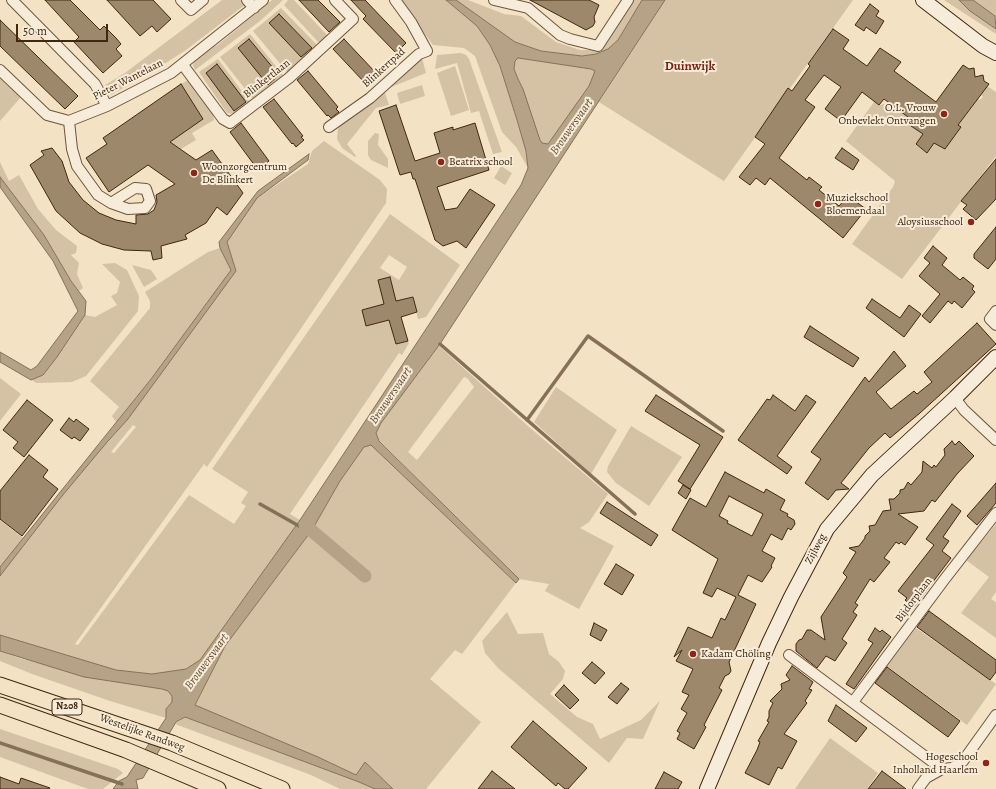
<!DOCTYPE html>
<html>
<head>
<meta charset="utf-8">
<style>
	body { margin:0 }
	#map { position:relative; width:996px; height:789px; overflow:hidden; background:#f3e2c4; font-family:Alegreya,serif }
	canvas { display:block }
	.scale { position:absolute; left:16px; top:24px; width:92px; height:18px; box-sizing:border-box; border:2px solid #41270d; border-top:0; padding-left:5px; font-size:12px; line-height:14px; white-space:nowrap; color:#41270d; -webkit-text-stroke:3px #f7ecd9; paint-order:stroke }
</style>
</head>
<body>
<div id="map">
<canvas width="996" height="789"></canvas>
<div class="scale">50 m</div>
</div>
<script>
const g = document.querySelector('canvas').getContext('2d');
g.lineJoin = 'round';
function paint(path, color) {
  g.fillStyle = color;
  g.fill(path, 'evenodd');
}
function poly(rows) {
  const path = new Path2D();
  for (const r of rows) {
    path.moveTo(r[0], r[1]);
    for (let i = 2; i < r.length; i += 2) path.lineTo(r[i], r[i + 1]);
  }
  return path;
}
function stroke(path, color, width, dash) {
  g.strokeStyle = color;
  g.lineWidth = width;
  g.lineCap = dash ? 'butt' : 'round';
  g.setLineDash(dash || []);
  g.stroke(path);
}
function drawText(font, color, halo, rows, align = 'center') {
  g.font = font + ' Alegreya,serif';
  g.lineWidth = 4;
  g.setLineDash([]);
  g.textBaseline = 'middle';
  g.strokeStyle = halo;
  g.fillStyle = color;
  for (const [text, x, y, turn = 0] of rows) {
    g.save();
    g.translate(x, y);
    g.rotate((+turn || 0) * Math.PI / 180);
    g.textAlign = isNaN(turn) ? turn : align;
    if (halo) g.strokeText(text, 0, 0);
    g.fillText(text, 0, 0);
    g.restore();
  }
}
const green = poly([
	[222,0,242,0,246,4,186,50,161,66,111,95,105,85,125,73],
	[272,0,283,0,260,21,195,70,193,65,196,58,219,44],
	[288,0,294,0,328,36,320,44,284,5],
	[399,0,446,0,477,26,490,45,500,66,526,150,528,168,516,147,502,132,475,56,464,48,433,45],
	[456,0,468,0,504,14,521,16,556,42,580,50,592,50,626,0,642,0,618,40,608,49,596,54,582,56,541,51,515,42],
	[665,0,853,0,724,181,599,102],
	[944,0,959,0,970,11,996,29,996,34],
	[973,0,996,0,996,17,977,4],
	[281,8,318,46,287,72,253,31],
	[250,34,283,75,253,99,220,57],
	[461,53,466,55,469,59,502,152,493,154,479,111,471,113,457,63,435,69,437,55],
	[422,58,426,73,384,90,389,105,376,108,347,144,356,156,355,157,342,148,337,139,338,129,342,123],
	[518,58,591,69,595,71,589,86,548,144,542,143,540,140,523,89,518,79,514,69,515,61],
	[218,59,250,102,234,114,227,113,199,72],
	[455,66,469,110,451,116,437,73],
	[0,75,22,96,0,121],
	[190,79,212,111,214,120,192,133,196,140,181,149,170,142,203,119,181,84],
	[422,85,425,96,400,104,397,93],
	[987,86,996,92,996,156,902,279,852,244,893,187,895,181,846,141,874,102,879,105,889,103,908,117,907,124,923,134,916,145,927,153,934,143,945,149,949,144,946,142,957,133,961,127,958,125,978,99,980,100,983,97,981,95],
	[375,133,379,134,378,145,388,159,388,168,371,160,368,155,368,141],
	[324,141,380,180,387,189,386,203,207,467,204,464,75,644,78,645,189,495,234,524,246,506,241,503,248,492,212,469,390,214,460,265,426,317,418,319,413,297,362,310,366,326,391,319,396,344,408,341,409,343,402,355,399,353,290,514,300,520,200,660,186,669,152,674,116,670,0,635,0,576,62,496,108,441,128,419,236,271,227,242,257,198,308,164,312,151],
	[389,255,407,267,399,280,380,268],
	[133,425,136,427,114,453,111,452],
	[0,162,9,181,19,175,38,209,56,230,77,246,76,253,71,255,79,263,77,274,83,288,79,291,71,281,44,235,0,177],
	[501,166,512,173,505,185,494,178],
	[220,248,231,270,148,382,116,422,112,416,119,407,90,381,150,308,150,301,145,292,208,252],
	[115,263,127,270,139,296,138,311,86,376,72,382,36,383,31,379,43,375,85,315,95,317,117,305,111,296,117,293,120,282,102,264],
	[132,265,151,270,157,279,144,287],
	[439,346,529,427,608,494,589,522,580,528,614,546,579,609,545,591,549,584,519,579,379,440,376,433,381,423],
	[464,377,467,378,474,387,417,460,408,452],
	[0,378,21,394,0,421],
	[556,387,617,430,591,474,534,422],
	[631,426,682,457,649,506,616,483,607,472,608,466],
	[371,444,516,583,462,654,455,650,430,679,481,722,426,789,393,789,365,762,356,775,318,757,195,706,225,646,312,530,340,481,364,447],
	[0,520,23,538,0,567],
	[996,524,996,592,991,599,996,602,996,638,961,613,989,577,966,560],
	[507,612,518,634,543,633,549,654,559,662,565,671,563,679,550,694,577,717,593,724,600,739,641,720,660,701,643,739,627,738,609,763,498,668,485,653,482,641],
	[916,628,996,684,967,725,887,666],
	[0,651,22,659,162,689,168,691,172,696,172,702,166,709,166,718,110,701,32,674,0,661],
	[185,717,359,782,375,789,340,789,311,775,175,724],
	[0,729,118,769,123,773,103,789,88,789,0,757],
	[830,738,878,773,867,789,795,789]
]);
const water = poly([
	[446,0,456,0,515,42,541,51,582,56,596,54,608,49,618,40,642,0,665,0,440,344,381,423,376,433,379,441,519,579,516,583,371,445,364,447,340,481,312,530,225,646,195,705,318,757,356,775,365,762,393,789,375,789,359,782,185,717,176,722,143,778,136,780,138,789,113,789,119,781,127,777,166,718,166,709,172,702,172,696,168,691,162,689,84,677,0,651,0,635,116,670,152,674,186,669,200,660,300,520,521,185,528,168,526,151,517,120,500,66,490,45,477,26,446,0],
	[518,58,591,69,595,71,589,86,548,144,542,143,540,140,523,89,518,79,514,69,515,61,518,58],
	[959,0,973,0,995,16,996,29,970,11,959,0],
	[309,154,308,160,257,198,227,242,236,271,128,419,108,441,62,496,0,576,0,567,151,379,231,270,220,248,219,242,258,191,309,154],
	[0,177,44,235,71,281,86,301,85,315,57,357,43,375,31,380,0,362,0,352,31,370,37,366,78,311,53,261,0,187,0,177]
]);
const stream = poly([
	[440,344,635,514],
	[527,420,588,336,723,431],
	[260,504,299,526],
	[0,743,122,784]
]);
const canal = poly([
	[305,525,365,576]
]);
const building = poly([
	[45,0,70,0,100,30,104,26,116,38,121,44,116,49,122,56,103,73,74,42,79,37,45,0],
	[107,0,153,0,171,19,157,32,152,26,140,36,107,0],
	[299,0,318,0,340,22,329,32,299,0],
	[351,0,365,0,406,43,396,53,363,19,366,16,351,0],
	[530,0,589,0,599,5,594,17,595,22,593,26,586,30,530,0],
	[870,4,879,11,876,16,884,21,876,34,866,27,864,31,855,25,870,4],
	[279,14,312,48,301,57,269,23,279,14],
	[0,20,78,96,65,109,0,46,0,20],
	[833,29,849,40,843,49,867,66,880,48,901,62,894,71,936,102,963,65,969,69,974,68,975,77,983,75,984,81,989,84,958,125,961,127,945,149,934,143,927,153,916,144,923,134,905,122,908,117,884,99,879,105,862,92,841,121,825,109,841,87,824,75,805,100,815,107,779,158,807,180,809,177,822,187,819,190,839,206,848,196,866,209,843,238,770,178,765,185,756,178,750,185,739,177,765,144,755,137,788,88,792,91,810,66,808,64,833,29],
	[249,39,279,75,268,85,238,48,249,39],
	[344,39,376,73,365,83,333,49,344,39],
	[217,64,246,102,234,111,206,73,217,64],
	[308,71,338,107,336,109,339,112,331,118,328,115,327,116,297,80,308,71],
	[181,84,203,119,170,142,196,160,212,150,243,193,227,215,217,207,206,223,185,235,187,239,161,246,162,258,153,260,151,251,124,250,102,244,80,233,56,211,30,165,44,155,41,151,52,148,62,161,69,182,83,200,99,213,116,220,136,224,136,215,148,214,154,210,157,202,156,195,175,184,148,165,109,192,86,158,107,144,103,138,181,84],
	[274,99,303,136,301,137,304,140,296,147,293,143,292,144,263,107,274,99],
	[396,105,415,161,440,153,434,133,453,127,453,130,475,123,489,170,437,187,445,210,457,208,470,189,495,205,466,248,457,241,443,246,435,240,415,179,413,179,411,172,400,175,379,111,396,105],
	[241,123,269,161,258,170,230,132,241,123],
	[842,148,859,160,853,170,835,158,842,148],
	[996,159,996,199,976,220,963,209,967,205,961,201,996,159],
	[996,227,996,259,988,269,974,258,974,254,996,227],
	[933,246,947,258,942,265,960,280,963,277,974,286,972,289,975,292,962,308,954,301,952,304,948,301,930,323,922,316,940,294,919,276,930,263,924,258,933,246],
	[390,277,396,301,413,297,417,312,401,317,408,341,396,344,389,320,366,326,362,310,384,304,378,280,390,277],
	[872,299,900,318,909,305,921,314,904,337,866,308,872,299],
	[977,323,996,344,920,413,890,438,885,433,869,448,841,483,849,489,836,490,828,500,805,483,821,459,811,452,865,377,869,382,894,351,906,366,876,392,891,409,914,391,917,394,932,382,924,372,977,323],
	[810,326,859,358,853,367,804,337,810,326],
	[656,395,723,437,690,489,678,481,700,445,645,411,656,395],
	[773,395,795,411,806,395,816,402,777,456,792,467,787,474,738,440,767,399,770,400,773,395],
	[27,400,53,420,24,457,13,448,18,442,3,430,27,400],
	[69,418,74,422,76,419,89,429,80,441,74,437,72,439,60,430,69,418],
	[952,441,955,445,959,441,974,456,957,474,935,502,932,500,924,511,898,514,918,527,905,545,901,542,899,544,896,542,884,558,890,562,874,582,870,579,855,603,858,605,853,612,857,615,842,639,847,643,835,661,826,656,817,668,796,651,796,644,799,640,802,639,807,630,811,630,825,640,821,617,847,577,843,573,856,552,849,548,859,546,865,538,865,536,870,531,869,526,875,525,883,511,891,510,889,499,894,499,900,493,900,490,904,489,908,482,911,485,922,472,923,461,932,468,934,465,936,467,945,455,944,449,952,441],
	[29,455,48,470,43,477,58,489,22,536,0,519,0,491,29,455],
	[725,472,764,493,766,489,785,500,780,510,788,514,787,516,794,520,795,524,791,530,788,528,782,540,771,534,762,551,775,558,771,566,772,567,762,582,748,575,738,595,756,604,729,662,731,671,729,674,725,676,719,688,722,690,704,725,706,727,694,749,677,739,680,733,677,731,687,713,681,709,689,695,682,692,693,669,676,661,682,650,674,657,688,627,712,638,721,618,725,620,736,597,717,588,712,597,703,593,718,559,672,530,690,498,706,507,725,472],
	[729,496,763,514,752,536,727,523,728,521,719,516,729,496],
	[996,483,996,503,977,525,967,516,996,483],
	[683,485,691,490,686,499,678,493,683,485],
	[607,502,658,535,651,546,600,513,607,502],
	[952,504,961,511,943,537,949,541,942,551,951,558,914,607,905,600,907,598,898,591,934,545,926,539,952,504],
	[616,564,634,575,622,595,604,584,616,564],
	[929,611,996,660,996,672,990,680,917,627,929,611],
	[594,623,607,630,601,641,590,635,594,623],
	[875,628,880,632,882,630,891,637,854,689,846,684,873,643,868,640,875,628],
	[592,662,605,673,595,684,582,673,592,662],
	[792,666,813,682,809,689,812,690,805,701,807,703,784,734,797,741,782,769,778,767,769,785,745,773,757,750,760,742,758,741,769,722,767,721,769,717,769,711,773,703,770,701,782,689,781,684,790,680,786,675,792,666],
	[887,667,960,721,948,737,875,683,887,667],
	[621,683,629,689,617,704,608,697,621,683],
	[564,685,579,700,570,709,555,695,564,685],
	[836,705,867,728,856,742,828,721,836,705],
	[533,721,587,768,568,789,565,789,558,783,556,786,511,747,533,721],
	[492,771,515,789,478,789,492,771],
	[882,771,906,789,868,789,882,771],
	[664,772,682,782,678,789,655,789,664,772],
	[0,777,19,784,21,778,50,788,49,789,0,789,0,777]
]);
const street = poly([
	[12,0,95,84,107,106],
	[181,0,191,10,203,0],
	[247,0,254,8],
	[494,0,528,8,560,35,570,39,598,46,628,0],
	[183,65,223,119,230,123,289,78,353,19,335,0],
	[0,70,47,115,69,121,107,106,171,73,263,0],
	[69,121,72,149,77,166,98,195,111,203,128,209,145,208,150,201,146,189,135,188,111,203],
	[329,127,370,98,419,54,427,51,411,22,395,0],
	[996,311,990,319,996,325],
	[955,398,964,410,996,440],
	[789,655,942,769,952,768,963,761,996,715],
	[853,702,944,580,996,513],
	[918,789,926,778,942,769]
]);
const secondary = poly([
	[923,0,983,46,996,53],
	[707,789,769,643,791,597,827,529,872,475,955,398,996,357]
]);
const primary = poly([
	[0,685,172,743,282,789],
	[0,705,126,750,218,789]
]);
const markers = [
	[944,114,4,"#8f2418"],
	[441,162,4,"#8f2418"],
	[194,173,4,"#8f2418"],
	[818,204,4,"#8f2418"],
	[971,222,4,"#8f2418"],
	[693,654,4,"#8f2418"],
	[986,763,4,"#8f2418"]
];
const shields = [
	[67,707,30]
];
const shieldNames = [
	["N208",67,707]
];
const streetNames = [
	["Blinkertpad",384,68,-42],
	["Blinkertlaan",267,79,-38],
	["Pieter Wantelaan",128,80,-27],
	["Zijlweg",816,549,-62],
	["Bijdorplaan",914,600,-53],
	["Westelijke Randweg",142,733,20]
];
const poiNames = [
	["O.L. Vrouw",936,108,"right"],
	["Onbevlekt Ontvangen",936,121,"right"],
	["Beatrix school",449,162],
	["Woonzorgcentrum",202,167],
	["De Blinkert",202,180],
	["Muziekschool",826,198],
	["Bloemendaal",826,211],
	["Aloysiusschool",963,222,"right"],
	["Kadam Chöling",701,654],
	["Hogeschool",978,757,"right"],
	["Inholland Haarlem",978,770,"right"]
];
const waterNames = [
	["Brouwersvaart",572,127,-55],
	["Brouwersvaart",391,396,-56],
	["Brouwersvaart",207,662,-54]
];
const quarterNames = [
	["Duinwijk",690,67]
];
paint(green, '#d5c2a5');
paint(water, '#b6a286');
stroke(water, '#877156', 1);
stroke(stream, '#877156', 3.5);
stroke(canal, '#b6a286', 13);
paint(building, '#9e886c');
stroke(building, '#41270d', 1);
stroke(street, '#6e563b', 12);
stroke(secondary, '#41270d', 16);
stroke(primary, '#41270d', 17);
stroke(street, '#f7ecd9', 10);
stroke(secondary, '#f7ecd9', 14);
stroke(primary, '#f3e2c4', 15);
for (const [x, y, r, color] of markers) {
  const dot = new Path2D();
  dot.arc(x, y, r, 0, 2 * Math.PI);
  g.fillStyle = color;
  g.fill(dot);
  stroke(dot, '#f7ecd9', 1.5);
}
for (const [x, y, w] of shields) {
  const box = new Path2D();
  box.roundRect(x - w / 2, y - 8, w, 16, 3);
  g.fillStyle = '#f7ecd9';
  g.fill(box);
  stroke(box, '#41270d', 1);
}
drawText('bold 10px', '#41270d', null, shieldNames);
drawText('11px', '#41270d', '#f7ecd9', streetNames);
drawText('11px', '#41270d', '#f7ecd9', poiNames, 'left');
drawText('italic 12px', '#644c31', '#f7ecd9', waterNames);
drawText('bold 13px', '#7a1f14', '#f7ecd9', quarterNames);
</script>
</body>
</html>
